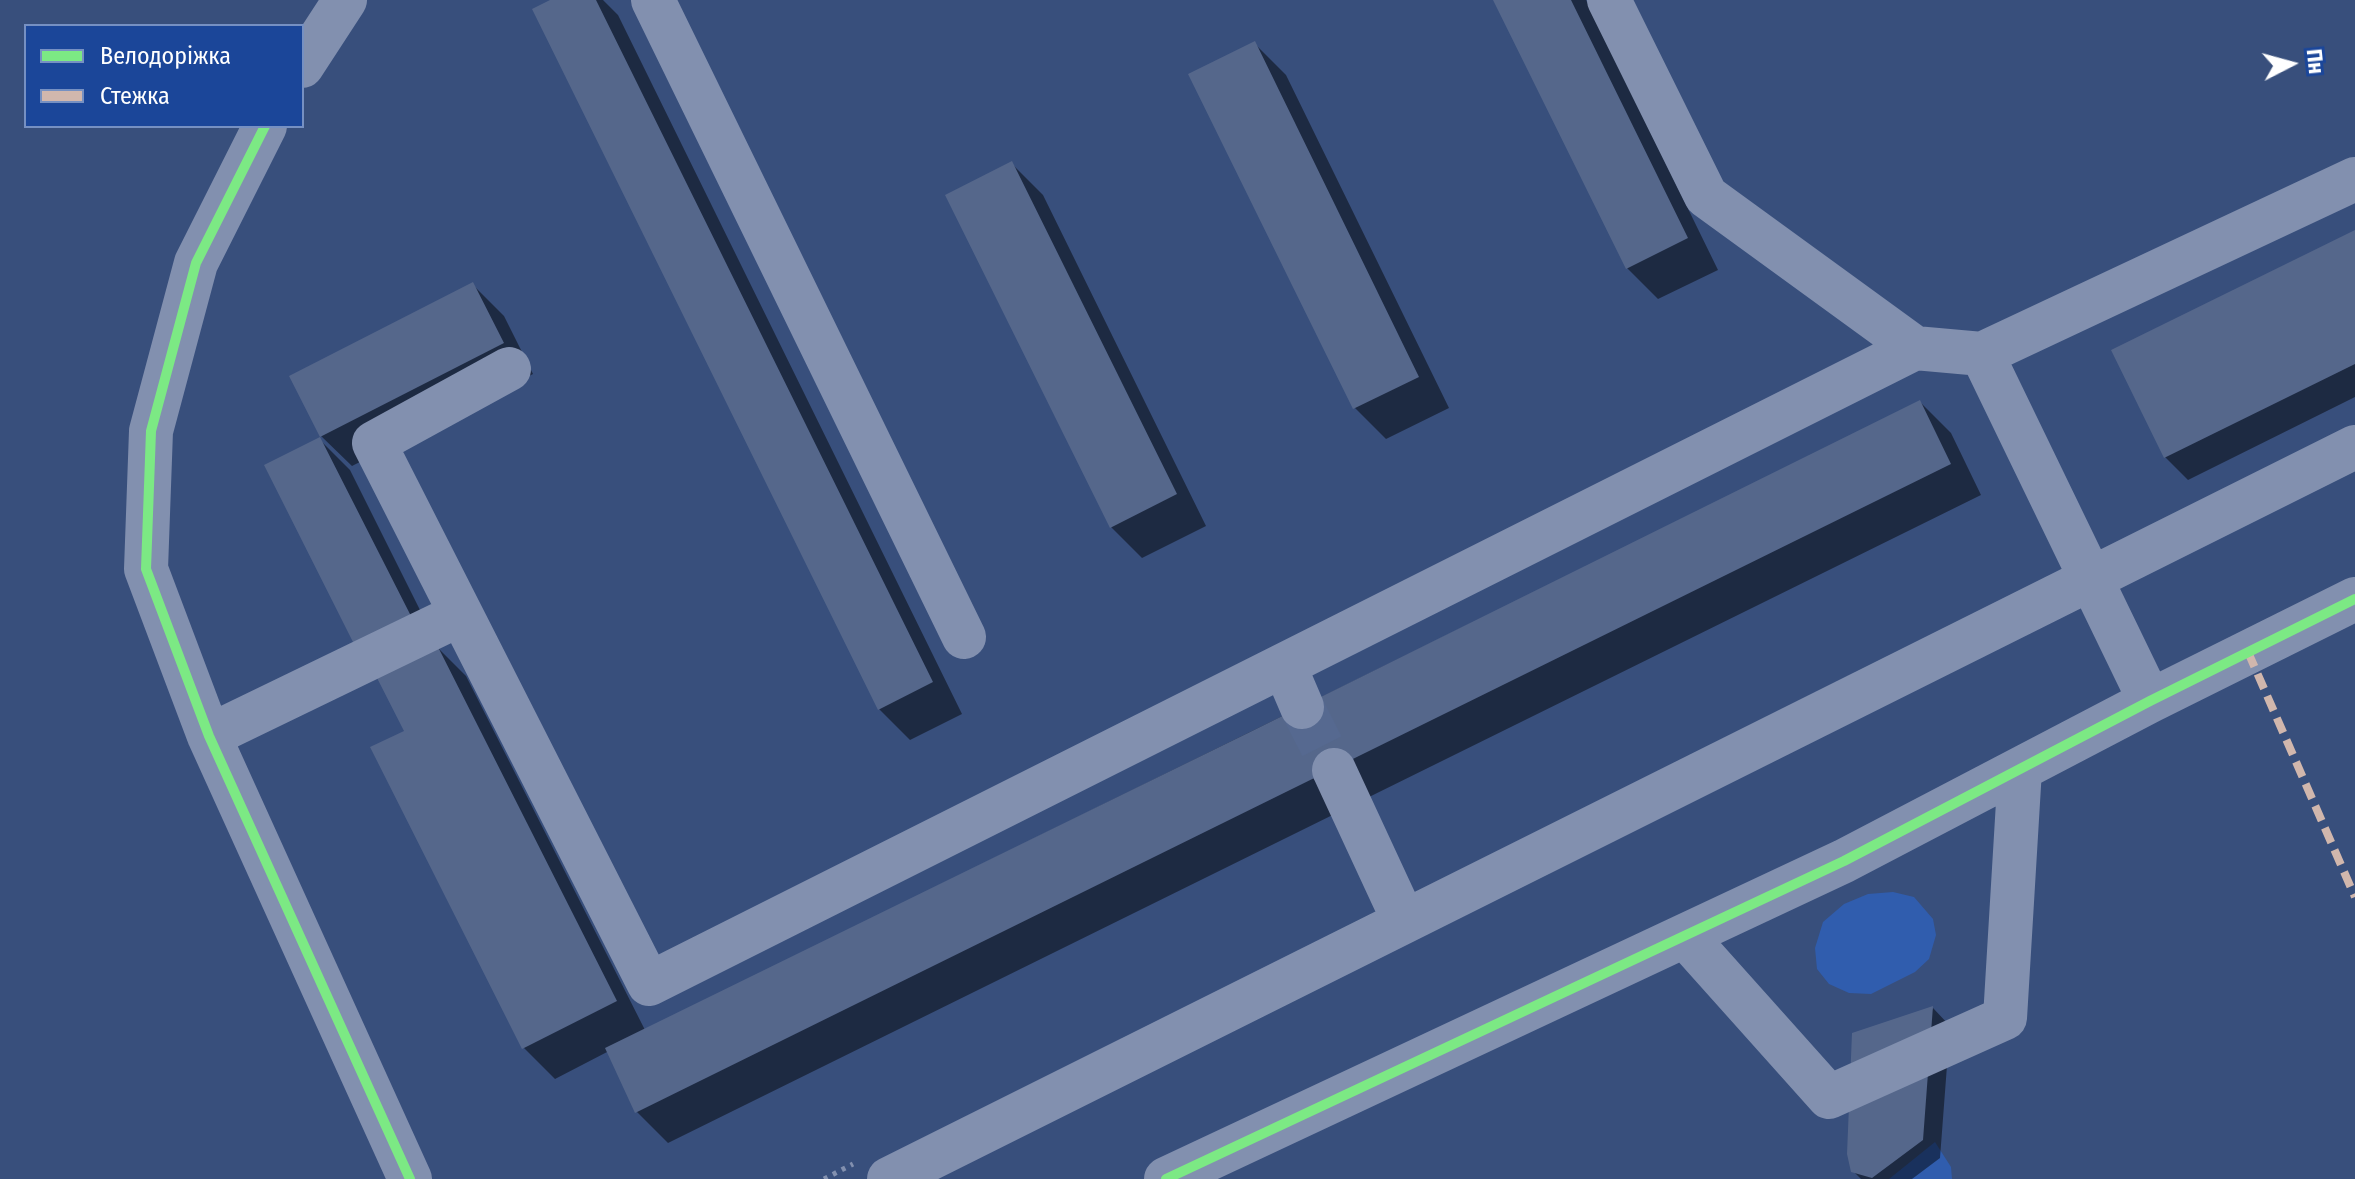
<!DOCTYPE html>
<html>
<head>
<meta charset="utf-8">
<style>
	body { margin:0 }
	#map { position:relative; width:2355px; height:1179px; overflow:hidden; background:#384f7c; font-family:"Fira Sans Condensed",sans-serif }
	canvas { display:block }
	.legend { position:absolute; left:24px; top:24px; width:280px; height:104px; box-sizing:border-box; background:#1b4699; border:2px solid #7690c2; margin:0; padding:10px 14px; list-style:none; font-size:24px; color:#fff }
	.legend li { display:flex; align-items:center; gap:16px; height:40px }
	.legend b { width:40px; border:2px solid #7690c2 }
	.north { position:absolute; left:2251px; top:24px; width:80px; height:80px; -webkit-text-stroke:6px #1b4699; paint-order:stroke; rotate:84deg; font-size:22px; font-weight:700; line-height:32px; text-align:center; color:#fff }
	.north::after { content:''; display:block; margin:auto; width:28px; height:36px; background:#fff; clip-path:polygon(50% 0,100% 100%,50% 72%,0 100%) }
</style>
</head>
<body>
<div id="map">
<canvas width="2355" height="1179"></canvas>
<ul class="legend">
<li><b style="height:10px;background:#7ce984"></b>Велодоріжка</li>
<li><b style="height:10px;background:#d1b7ad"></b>Стежка</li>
</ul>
<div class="north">Пн</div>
</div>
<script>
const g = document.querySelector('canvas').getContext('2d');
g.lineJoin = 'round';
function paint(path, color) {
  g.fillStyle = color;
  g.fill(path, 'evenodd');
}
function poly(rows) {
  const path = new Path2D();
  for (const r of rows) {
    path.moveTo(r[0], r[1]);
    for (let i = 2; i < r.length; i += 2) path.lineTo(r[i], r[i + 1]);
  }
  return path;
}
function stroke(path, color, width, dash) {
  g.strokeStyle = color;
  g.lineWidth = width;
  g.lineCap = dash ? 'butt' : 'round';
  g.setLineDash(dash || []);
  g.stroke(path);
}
const green = poly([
	[1893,892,1914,897,1933,919,1936,935,1929,959,1915,972,1871,994,1849,993,1829,984,1817,969,1815,948,1823,922,1844,904,1868,894],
	[1935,1142,1951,1167,1952,1179,1889,1179]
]);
const shadow = poly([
	[555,0,603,0,618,15,962,714,910,740,879,709],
	[1496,0,1586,0,1718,270,1658,299,1627,268],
	[1255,44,1286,75,1449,408,1386,439,1355,408,1191,75],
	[1012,164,1043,195,1206,526,1142,558,1111,527],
	[2355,232,2355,397,2188,480,2165,457],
	[473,285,504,316,533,374,352,466,321,436],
	[1920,402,1951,433,1981,495,668,1143,637,1112,609,1051,555,1079,524,1048,373,748,406,732,319,439,350,470,440,650,466,676,645,1030],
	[1933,1008,1950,1026,1940,1158,1912,1179,1861,1179,1853,1171]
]);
const building = poly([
	[550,0,596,0,933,682,878,710,532,9],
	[1493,0,1571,0,1688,238,1626,269],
	[1255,41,1419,377,1353,409,1188,74],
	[1012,161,1177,494,1110,528,945,195],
	[2355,230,2355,364,2164,458,2111,350],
	[473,282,504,343,320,437,412,618,355,646,264,465,320,437,289,376],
	[1920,400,1951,464,635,1113,605,1048,1248,733],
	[436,643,617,1001,522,1049,370,747,404,731,375,674],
	[1933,1006,1923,1140,1872,1178,1851,1172,1847,1154,1852,1033]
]);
const minorTunnel = poly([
	[1302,707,1334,770]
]);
const path = poly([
	[824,1179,853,1164]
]);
const minor = poly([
	[653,0,964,637],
	[1609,0,1706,196,1915,348,1982,354],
	[302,66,345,0],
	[265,126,196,263,151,431,146,569,209,736,410,1179],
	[509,369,374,443,649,984,1915,348],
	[1284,665,1302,707],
	[2150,701,1982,354,2355,179],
	[209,736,461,614],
	[1334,770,1404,921],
	[1685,936,1829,1097,2005,1018,2020,769],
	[889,1179,2355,447],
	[1166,1179,1844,861,2150,701,2355,599]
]);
const quiet = poly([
	[2248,652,2355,897]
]);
const cycleway = poly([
	[265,126,196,263,151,431,146,569,209,736,410,1179],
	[1166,1179,1844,861,2150,701,2355,599]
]);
paint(green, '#305dae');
paint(shadow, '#0007');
paint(building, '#55678b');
stroke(minorTunnel, '#566990', 44, [44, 22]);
stroke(path, '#8290af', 5, [4, 6]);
stroke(minor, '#8290af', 44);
stroke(quiet, '#d1b7ad', 8, [16, 8]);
stroke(cycleway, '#7ce984', 10);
</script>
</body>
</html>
